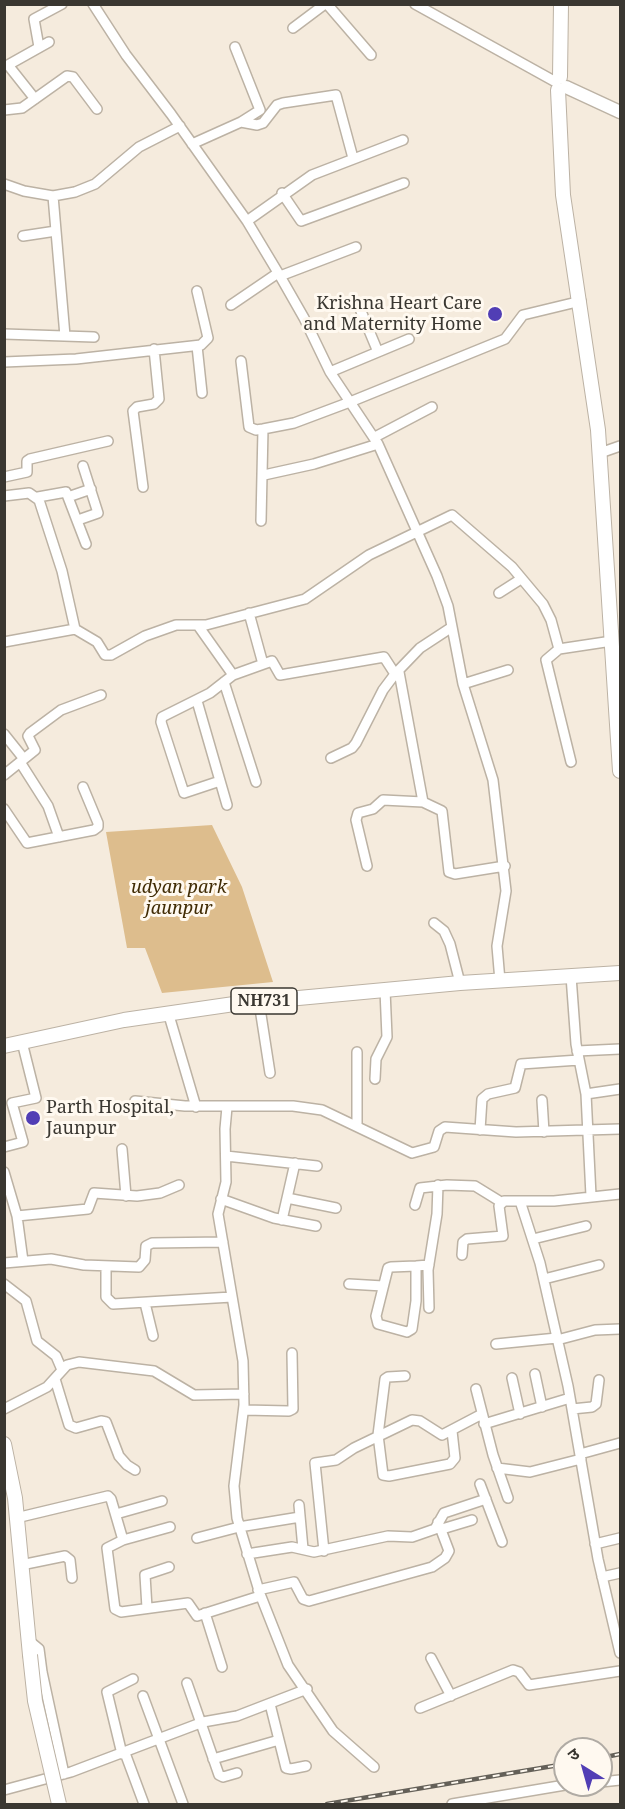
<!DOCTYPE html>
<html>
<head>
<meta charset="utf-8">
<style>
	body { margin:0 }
	#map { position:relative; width:625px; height:1809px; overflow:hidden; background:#f5ebdd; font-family:"Noto Serif","Noto Sans Devanagari",serif }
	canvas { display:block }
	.frame { position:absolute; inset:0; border:6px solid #3a3731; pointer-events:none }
	.north { position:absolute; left:553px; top:1737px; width:60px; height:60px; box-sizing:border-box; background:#fff9f0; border:2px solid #b0aba4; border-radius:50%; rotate:323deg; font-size:16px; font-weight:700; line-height:24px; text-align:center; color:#3a3731 }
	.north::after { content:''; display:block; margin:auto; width:21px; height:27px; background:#513eb5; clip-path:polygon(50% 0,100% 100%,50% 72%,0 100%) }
</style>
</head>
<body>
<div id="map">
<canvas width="625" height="1809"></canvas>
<div class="frame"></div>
<div class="north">उ</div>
</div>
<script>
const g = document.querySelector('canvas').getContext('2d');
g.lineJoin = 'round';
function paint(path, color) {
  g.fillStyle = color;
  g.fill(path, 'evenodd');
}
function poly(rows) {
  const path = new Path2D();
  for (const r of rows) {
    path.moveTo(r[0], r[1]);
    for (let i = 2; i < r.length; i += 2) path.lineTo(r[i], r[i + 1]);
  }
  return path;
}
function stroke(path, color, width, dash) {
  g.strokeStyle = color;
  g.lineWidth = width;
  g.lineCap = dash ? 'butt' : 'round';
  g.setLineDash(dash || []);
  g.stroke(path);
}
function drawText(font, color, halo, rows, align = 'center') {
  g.font = font + ' "Noto Serif",serif';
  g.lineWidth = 6;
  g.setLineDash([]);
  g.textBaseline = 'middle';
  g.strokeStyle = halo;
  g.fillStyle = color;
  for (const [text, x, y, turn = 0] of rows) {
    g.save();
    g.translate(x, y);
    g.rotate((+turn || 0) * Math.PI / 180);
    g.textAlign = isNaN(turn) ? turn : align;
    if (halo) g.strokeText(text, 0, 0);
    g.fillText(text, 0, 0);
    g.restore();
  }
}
const green = poly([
	[212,825,242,887,273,982,162,993,145,948,127,948,106,832]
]);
const minor = poly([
	[93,4,126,55,171,114,247,221,280,276,304,318,330,372,378,444,437,576,448,606,463,684,493,780,506,891,497,946,500,981],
	[327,4,371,55],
	[415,4,554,81],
	[293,28,325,4],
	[39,47,34,19,62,4],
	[35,99,8,65,49,42],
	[4,110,22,108,67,76,73,77,97,109],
	[241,122,257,125,263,123,277,105,283,103,336,95,353,158],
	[192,144,241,122,260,110,235,47],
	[4,184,24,191,53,196,75,192,95,184,139,147,180,126],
	[282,193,301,221,404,183],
	[53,196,65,336],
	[247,221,312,175,403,140],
	[23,236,56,231],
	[280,276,356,247],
	[358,304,378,352],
	[231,305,278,273],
	[4,334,94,337],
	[197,346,202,393],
	[241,361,249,427,256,430,263,429,294,423,350,402,505,339,523,315,581,301],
	[4,362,76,359,201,345,208,338,197,291],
	[330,372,409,339],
	[375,437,432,407],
	[600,453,620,446],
	[264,475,314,464,378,444],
	[4,477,27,472,27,461,30,459,108,441],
	[143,487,133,411,137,407,154,404,159,399,154,349],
	[4,496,29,493,39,500,62,571,75,629],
	[38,497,66,492,86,544],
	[68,497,91,489],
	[78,520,98,513,83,466],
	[261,521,263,429],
	[499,593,521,579],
	[249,613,263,664],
	[199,627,233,675],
	[4,642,75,629,97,642,105,655,111,655,145,636,176,625,206,625,305,599,369,555,452,515,512,567,543,604,551,620,559,649],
	[399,672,423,802,442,811,449,872,455,874,505,866],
	[224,682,256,782],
	[463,684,508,670],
	[197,701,227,805],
	[4,734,24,759],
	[331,758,352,748,356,743,383,690,395,674,420,648,452,627],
	[20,762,48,806,59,837],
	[571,762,546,660,559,649,612,641],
	[4,775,35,750,28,736,30,733,61,710,101,695],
	[220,781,184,793,161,722,162,717,210,693,233,675,272,661,280,675,384,657,395,674],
	[4,809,27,843,94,830,98,827,98,823,83,787],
	[367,866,356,820,358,813,373,809,383,800,423,802],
	[434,923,444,931,450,944,460,983],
	[571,976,576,1044,586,1094,591,1196],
	[259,1002,270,1073],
	[168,1012,196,1107],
	[577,1051,620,1049],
	[357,1052,357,1126],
	[375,1079,376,1059,387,1037,385,990],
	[586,1094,620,1089],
	[542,1100,544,1132],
	[135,1101,185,1106,293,1106,322,1110,412,1153,434,1147,439,1131,445,1127,516,1132,620,1129],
	[227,1107,225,1129,226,1182,218,1214,243,1361,244,1405,234,1486,237,1518,260,1594,288,1665,333,1731,374,1767],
	[480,1130,482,1099,488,1094,515,1088,521,1064,579,1060],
	[4,1147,23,1142,12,1103,36,1098,22,1042],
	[122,1149,126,1196],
	[226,1156,317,1166],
	[4,1172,17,1216,23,1261],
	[287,1198,336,1208],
	[221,1199,274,1218,316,1226],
	[520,1201,540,1263,568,1386,598,1559,620,1653],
	[415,1205,420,1188,447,1185,475,1186,501,1202],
	[17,1216,88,1209,94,1193,137,1196,160,1193,179,1185],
	[282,1220,295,1163],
	[533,1239,586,1226],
	[462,1255,463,1242,467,1239,503,1236,499,1206,504,1201,554,1201,620,1194],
	[4,1263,51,1259,84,1265,139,1267,145,1260,146,1246,152,1243,223,1242],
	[106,1266,106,1297,113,1304,232,1297],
	[416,1266,416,1301,412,1329,407,1332,378,1324,376,1316,388,1268,391,1267,416,1266,429,1265],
	[544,1279,599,1265],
	[4,1284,26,1301,37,1341,56,1356,62,1370],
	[349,1284,383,1286],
	[145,1303,153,1336],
	[429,1308,428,1270,437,1214,438,1185],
	[557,1340,595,1330,620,1329],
	[496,1344,557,1338],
	[535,1374,542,1407],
	[405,1376,388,1377,385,1379,378,1435,383,1475,389,1476,450,1464,455,1458,452,1431],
	[512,1378,520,1414],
	[55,1379,69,1425,76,1428,101,1421,106,1422,119,1456,127,1465,135,1470],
	[476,1389,493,1455,508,1498],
	[4,1409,47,1387,67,1365,79,1362,154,1371,194,1395,244,1394],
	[572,1409,592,1407,596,1404,599,1380],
	[244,1410,289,1411,293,1409,292,1353],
	[484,1424,570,1398],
	[580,1454,620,1443],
	[497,1468,530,1472,581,1459],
	[480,1484,502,1542],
	[299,1505,303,1549],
	[116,1514,162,1501],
	[16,1518,108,1496,111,1499,123,1540],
	[170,1527,123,1540,107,1548,115,1609,121,1612,188,1603,197,1616,260,1596],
	[442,1529,472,1520],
	[197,1538,239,1527,300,1517],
	[595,1544,620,1538],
	[324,1551,315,1463,336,1460,354,1448,412,1420,420,1421,442,1435,482,1414],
	[247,1554,292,1547,314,1552,388,1536,412,1537,435,1529,444,1513,486,1499],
	[21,1565,65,1556,70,1560,72,1578],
	[602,1577,620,1573],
	[258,1590,294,1582,303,1599,309,1601,432,1567,445,1558,449,1551,438,1522],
	[147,1608,145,1575,169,1567],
	[205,1613,222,1667],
	[28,1640,39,1649,42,1672,64,1774],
	[431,1658,451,1696],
	[187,1683,219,1775,223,1777,237,1773],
	[143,1696,183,1804],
	[270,1704,286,1768,291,1769,306,1766],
	[420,1708,513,1670,519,1672,529,1685,620,1671],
	[125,1753,144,1804],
	[122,1754,107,1692,133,1679],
	[213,1759,279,1740],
	[601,1782,620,1780],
	[4,1790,71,1772,203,1722,237,1716,307,1689],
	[452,1804,565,1785]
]);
const major = poly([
	[566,87,620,112]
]);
const highway = poly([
	[560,77,561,4],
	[558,90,563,195,598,430,620,771],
	[4,1046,124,1020,234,1004,460,983,620,973],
	[4,1444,15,1498,30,1655]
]);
const rail = poly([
	[601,1758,620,1754],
	[327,1804,565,1764]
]);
const highwayBridge = poly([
	[30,1655,35,1701,59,1804]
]);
const markers = [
	[495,314,8,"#513eb5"],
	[33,1118,8,"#513eb5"]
];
const shields = [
	[264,1001,66]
];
const shieldNames = [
	["NH731",264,1001]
];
const poiNames = [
	["Krishna Heart Care",482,304],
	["and Maternity Home",482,325],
	["Parth Hospital,",46,1108,"left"],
	["Jaunpur",46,1129,"left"]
];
const parkNames = [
	["udyan park",179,888],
	["jaunpur",179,909]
];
paint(green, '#ddbd8d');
stroke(minor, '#bcb2a4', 12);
stroke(major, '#bcb2a4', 15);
stroke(highway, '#bcb2a4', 16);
stroke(minor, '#fff', 9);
stroke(major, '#fff', 12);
stroke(highway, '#fff', 14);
stroke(rail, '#646058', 4.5);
stroke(rail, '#fff9f0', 2, [7]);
stroke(highwayBridge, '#bcb2a4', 16, []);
stroke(highwayBridge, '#fff', 14);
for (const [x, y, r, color] of markers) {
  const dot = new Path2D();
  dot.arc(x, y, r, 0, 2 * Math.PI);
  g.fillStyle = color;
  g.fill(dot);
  stroke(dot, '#fff9f0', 2);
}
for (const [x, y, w] of shields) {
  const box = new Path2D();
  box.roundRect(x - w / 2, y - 13, w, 26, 4.5);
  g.fillStyle = '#fff9f0';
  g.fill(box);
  stroke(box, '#3a3731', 1.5);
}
drawText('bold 16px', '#3a3731', null, shieldNames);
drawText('18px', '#3a3731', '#fff9f0', poiNames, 'right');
drawText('italic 18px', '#412c05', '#fff9f0', parkNames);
</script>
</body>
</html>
